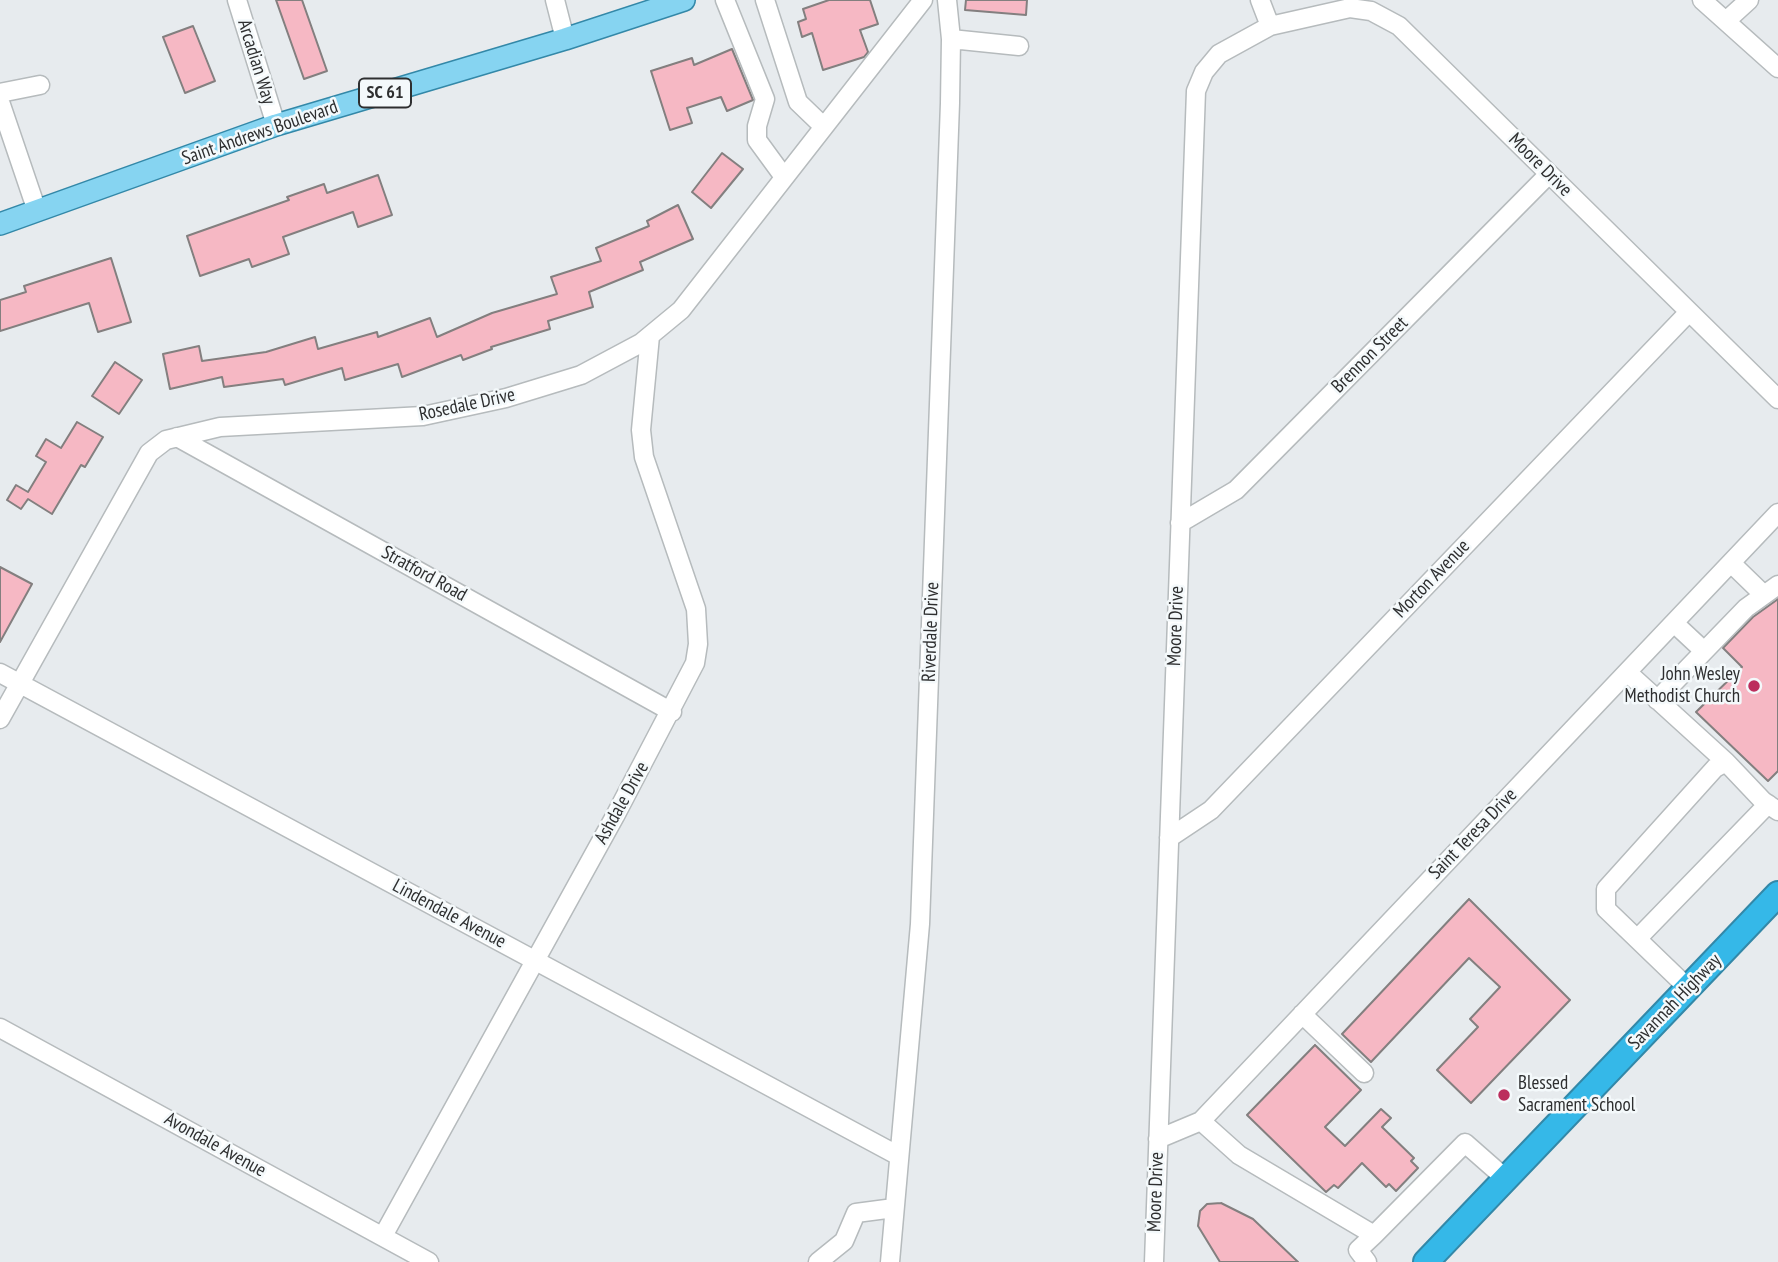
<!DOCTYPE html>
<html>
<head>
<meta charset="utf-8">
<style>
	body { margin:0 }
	canvas { display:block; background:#e7ebee }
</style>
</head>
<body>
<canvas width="1778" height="1262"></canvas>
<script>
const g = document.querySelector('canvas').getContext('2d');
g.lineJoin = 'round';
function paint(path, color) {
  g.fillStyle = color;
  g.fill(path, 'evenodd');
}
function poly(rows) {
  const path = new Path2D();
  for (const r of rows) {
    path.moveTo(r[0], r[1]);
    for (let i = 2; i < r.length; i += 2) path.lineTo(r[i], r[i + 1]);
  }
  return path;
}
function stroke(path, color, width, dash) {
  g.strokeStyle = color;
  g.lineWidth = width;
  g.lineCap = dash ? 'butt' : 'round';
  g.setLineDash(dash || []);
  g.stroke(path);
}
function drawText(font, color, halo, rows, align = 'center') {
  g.font = font + ' "PT Sans Narrow",sans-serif';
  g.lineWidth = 5;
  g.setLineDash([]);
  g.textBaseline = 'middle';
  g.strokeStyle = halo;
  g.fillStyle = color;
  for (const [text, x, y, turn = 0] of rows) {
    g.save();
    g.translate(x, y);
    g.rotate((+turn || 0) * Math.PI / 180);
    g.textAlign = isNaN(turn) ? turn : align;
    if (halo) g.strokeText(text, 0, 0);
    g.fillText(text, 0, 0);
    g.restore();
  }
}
const building = poly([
	[276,0,302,0,327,71,304,79,276,0],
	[829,0,870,0,878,24,860,30,868,52,864,57,823,70,812,33,802,37,798,22,806,19,803,9,829,0],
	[966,0,1027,0,1026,15,965,10,966,0],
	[193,26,215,81,185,93,163,37,193,26],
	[732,49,753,100,727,111,721,97,687,108,692,123,670,130,651,71,692,58,694,65,732,49],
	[722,153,743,169,711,208,692,192,722,153],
	[378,175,392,215,358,227,353,212,283,237,289,254,252,267,249,259,200,276,187,236,289,200,287,197,324,184,327,193,378,175],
	[678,205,693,239,640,262,643,270,589,292,593,307,548,321,550,329,491,347,492,349,463,360,461,355,402,377,398,364,345,380,342,368,285,385,283,379,224,387,222,377,170,389,163,354,199,346,202,361,266,352,315,337,318,349,377,332,378,337,430,318,437,337,492,313,557,294,551,277,601,261,596,248,649,226,647,221,678,205],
	[111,258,131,322,98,332,89,303,0,331,0,300,26,292,24,286,111,258],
	[115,362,142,380,119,414,92,396,115,362],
	[77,422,103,437,85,467,81,465,52,514,28,499,21,509,7,500,16,485,28,492,46,462,36,456,46,439,61,448,77,422],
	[0,567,32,584,0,642,0,567],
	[1778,599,1778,771,1768,781,1696,712,1742,667,1723,648,1753,617,1778,599],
	[1469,899,1570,1000,1471,1103,1437,1070,1478,1027,1470,1019,1500,987,1469,958,1371,1062,1342,1034,1469,899],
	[1315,1045,1361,1090,1325,1127,1345,1146,1381,1109,1391,1118,1382,1127,1414,1158,1411,1161,1418,1168,1396,1191,1389,1184,1386,1187,1362,1163,1338,1188,1334,1185,1326,1192,1247,1115,1315,1045],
	[1221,1203,1253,1219,1298,1262,1220,1262,1198,1226,1200,1211,1207,1204,1221,1203]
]);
const minor = poly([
	[237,0,276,125],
	[555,0,565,39],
	[725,0,765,99,757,126,757,140,784,177],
	[765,0,798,102,824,127],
	[1260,0,1270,26],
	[1702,0,1778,68],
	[1726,21,1749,0],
	[951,39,1019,46],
	[0,93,40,85],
	[0,102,37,211],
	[177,437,672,712],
	[1180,523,1236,490,1549,174],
	[1731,563,1764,595],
	[1674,623,1704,651],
	[1627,672,1726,762],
	[0,673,897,1155],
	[1657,700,1746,608,1778,585],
	[0,719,149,453,166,440,220,427,423,416,506,398,581,375,641,343,681,310,923,0],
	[1169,838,1211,810,1689,312],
	[1638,938,1768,804],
	[1688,988,1606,909,1606,889,1715,768,1726,762,1763,801,1778,811],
	[1302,1014,1364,1073],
	[0,1028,429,1262],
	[1201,1121,1239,1155,1374,1235,1358,1250,1367,1262],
	[1158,1139,1201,1121,1778,513],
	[1374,1235,1465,1143,1506,1179],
	[383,1236,615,816,695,663,698,644,696,609,644,457,641,430,650,336],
	[818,1262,844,1241,856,1213,894,1208],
	[890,1262,920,924,950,103,951,39,947,0],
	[1154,1262,1196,91,1204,72,1219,54,1270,26,1350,8,1371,11,1399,26,1778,399]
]);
const major = poly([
	[0,224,276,125,565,39,684,0]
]);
const highway = poly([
	[1426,1262,1778,894]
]);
const markers = [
	[1754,686,7,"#bc2e5d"],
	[1504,1095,7,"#bc2e5d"]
];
const shields = [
	[385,93,52]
];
const shieldNames = [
	["SC 61",385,93]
];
const streetNames = [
	["Arcadian Way",256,62,73],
	["Saint Andrews Boulevard",260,133,-19],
	["Moore Drive",1540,165,45],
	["Brennon Street",1370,355,-45],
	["Rosedale Drive",467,405,-12],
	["Stratford Road",424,574,29],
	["Morton Avenue",1432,579,-46],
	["Moore Drive",1176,626,-88],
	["Riverdale Drive",931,632,-88],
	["Ashdale Drive",622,803,-61],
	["Saint Teresa Drive",1473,834,-46],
	["Lindendale Avenue",449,914,28],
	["Savannah Highway",1675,1002,-46],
	["Avondale Avenue",215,1145,29],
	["Moore Drive",1156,1192,-88]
];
const poiNames = [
	["John Wesley",1740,675],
	["Methodist Church",1740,697],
	["Blessed",1518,1084,"left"],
	["Sacrament School",1518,1106,"left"]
];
paint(building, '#f6b8c4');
stroke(building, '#837f7f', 2);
stroke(minor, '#b6bbbd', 21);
stroke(major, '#3388a8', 24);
stroke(highway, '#3388a8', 28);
stroke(minor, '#fff', 18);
stroke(major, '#86d4f1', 21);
stroke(highway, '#35b8e8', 24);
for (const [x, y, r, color] of markers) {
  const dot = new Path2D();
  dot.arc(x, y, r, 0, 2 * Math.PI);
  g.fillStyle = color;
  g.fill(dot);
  stroke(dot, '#f4f9fb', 2.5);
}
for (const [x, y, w] of shields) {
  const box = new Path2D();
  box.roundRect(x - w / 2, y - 14.5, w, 29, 5);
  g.fillStyle = '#f4f9fb';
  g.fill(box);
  stroke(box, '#2e2f30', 2);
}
drawText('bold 18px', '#2e2f30', null, shieldNames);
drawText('19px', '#2e2f30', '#f4f9fb', streetNames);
drawText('19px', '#2e2f30', '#f4f9fb', poiNames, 'right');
</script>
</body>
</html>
